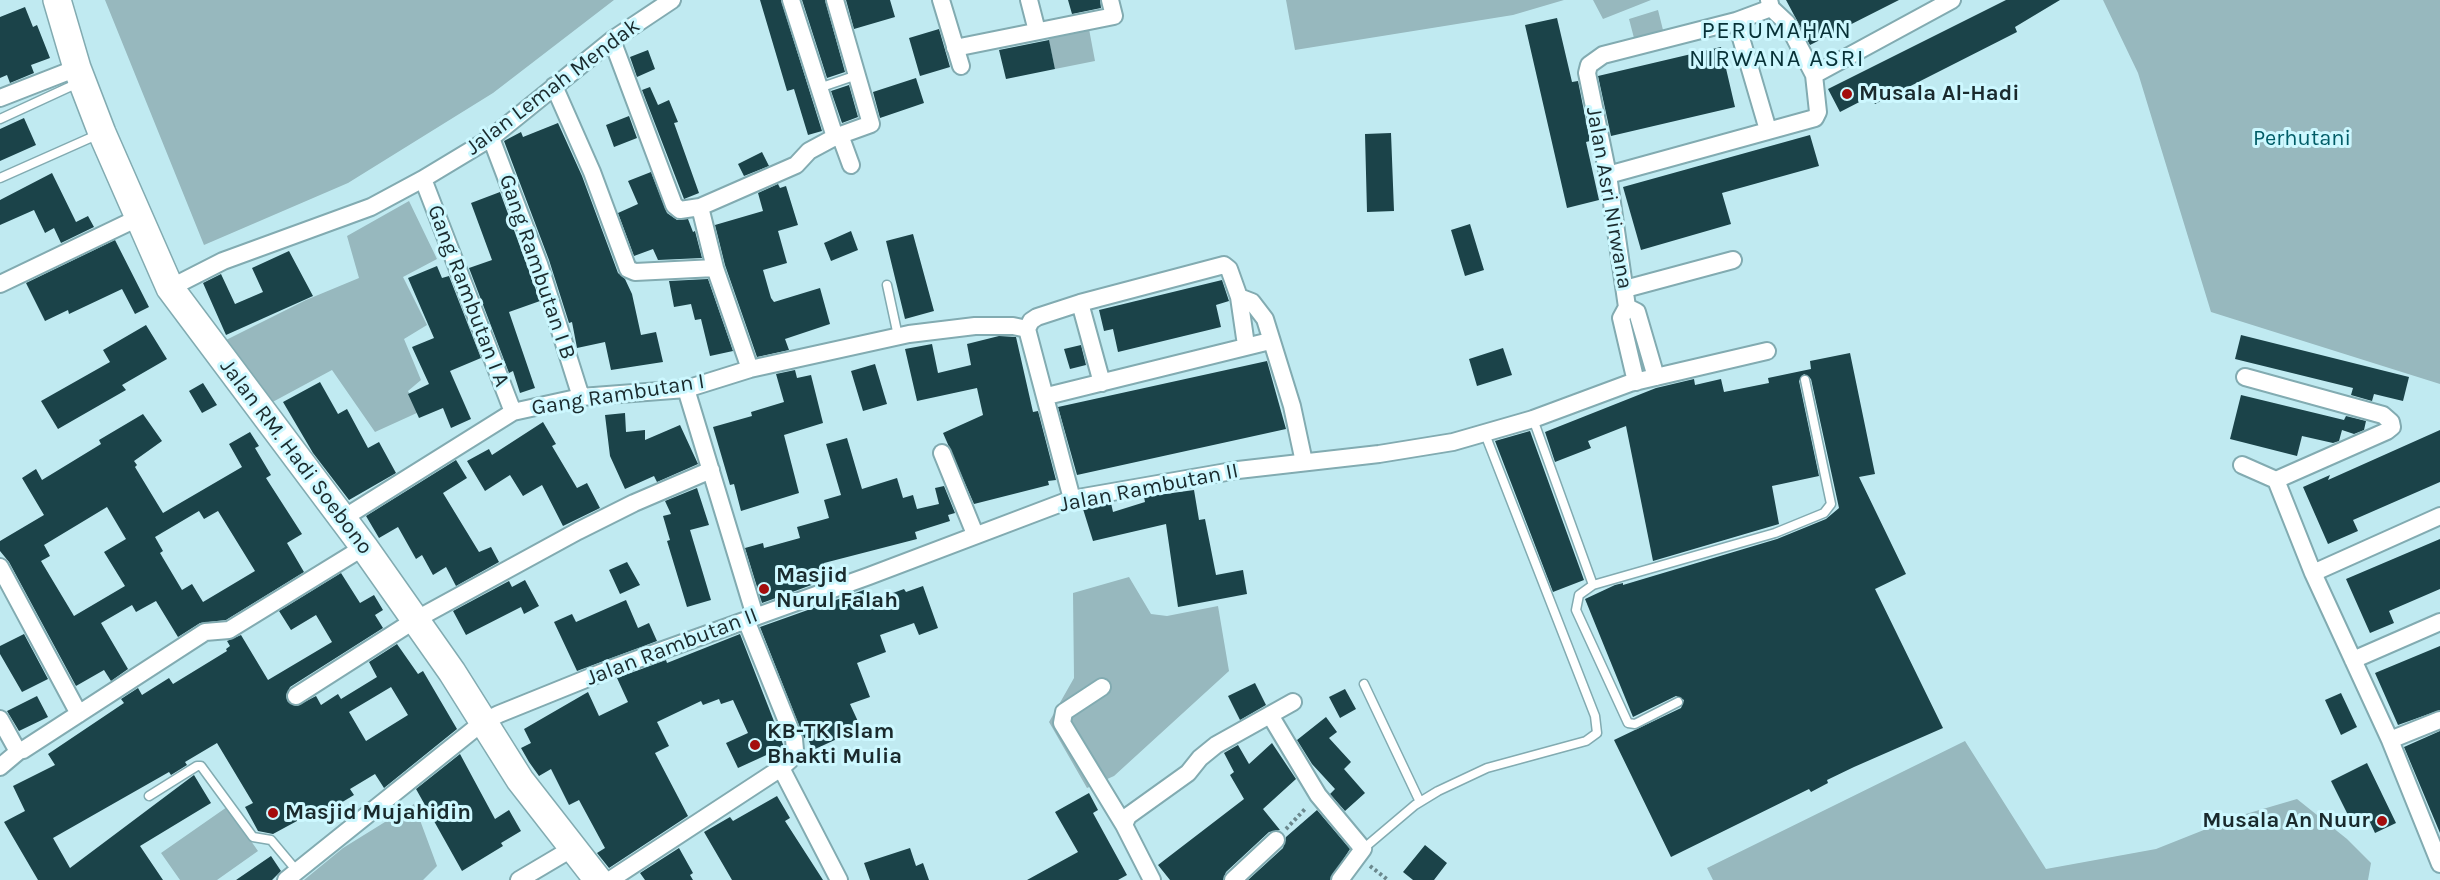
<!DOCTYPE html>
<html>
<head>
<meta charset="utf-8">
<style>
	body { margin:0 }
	canvas { display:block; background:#c0eaf1 }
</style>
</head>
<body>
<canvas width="2440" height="880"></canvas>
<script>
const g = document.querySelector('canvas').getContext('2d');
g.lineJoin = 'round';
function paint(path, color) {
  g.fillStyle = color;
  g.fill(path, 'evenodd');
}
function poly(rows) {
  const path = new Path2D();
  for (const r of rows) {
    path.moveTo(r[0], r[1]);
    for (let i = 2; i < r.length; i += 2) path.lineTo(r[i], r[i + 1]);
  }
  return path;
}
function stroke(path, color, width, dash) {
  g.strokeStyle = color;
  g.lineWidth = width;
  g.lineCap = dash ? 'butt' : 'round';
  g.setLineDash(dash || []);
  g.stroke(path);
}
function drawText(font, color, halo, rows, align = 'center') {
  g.font = font + ' Karla,sans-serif';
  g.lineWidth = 6;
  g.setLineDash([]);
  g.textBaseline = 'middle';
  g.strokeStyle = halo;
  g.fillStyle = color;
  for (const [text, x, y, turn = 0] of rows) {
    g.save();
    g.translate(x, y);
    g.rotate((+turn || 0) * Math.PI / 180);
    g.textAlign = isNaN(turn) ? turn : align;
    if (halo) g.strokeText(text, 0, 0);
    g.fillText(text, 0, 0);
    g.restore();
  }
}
const green = poly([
	[105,0,614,0,493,93,348,183,204,245],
	[1286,0,1564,0,1513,15,1295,50],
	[1593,0,1651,0,1603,19],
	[2103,0,2440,0,2440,384,2211,312,2138,73],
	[1658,10,1663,30,1634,38,1629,19],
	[1089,29,1095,61,1055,69,1048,37],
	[409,201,437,259,403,277,427,325,404,339,421,380,408,391,419,412,375,432,332,370,267,405,220,343,306,300,359,278,347,236],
	[1129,577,1151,614,1167,616,1218,606,1229,671,1114,776,1087,788,1049,722,1074,678,1073,593],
	[1965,741,2046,869,2156,849,2239,816,2297,799,2347,839,2371,863,2368,880,1713,880,1707,868],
	[414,804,437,866,423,880,304,880,343,848],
	[227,807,258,851,217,880,180,880,161,853]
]);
const building = poly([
	[760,0,781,0,822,131,808,135,794,89,787,91],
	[802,0,825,0,845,72,827,78],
	[846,0,890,0,895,17,854,29],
	[1068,0,1100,0,1101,8,1072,14],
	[1786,0,1899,0,1810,45],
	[2006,0,2060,0,2015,27,2017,32,1875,104,1871,96,1840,112,1828,89],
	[25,7,33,27,37,25,50,58,31,65,34,73,10,83,7,75,0,78,0,17],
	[1557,18,1572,82,1578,81,1590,141,1586,142,1599,200,1567,208,1525,25],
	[939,29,950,67,920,76,909,38],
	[1049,40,1055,69,1006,79,999,50],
	[1721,47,1735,107,1611,136,1598,76],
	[648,50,655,69,637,77,630,57],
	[916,78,924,103,880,118,873,92],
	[849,85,858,117,842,123,831,91],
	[650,87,658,105,669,100,678,122,674,123,699,193,684,199,642,90],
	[629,116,637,138,614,147,606,125],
	[24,118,36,145,0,161,0,129],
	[558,123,582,176,618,273,625,279,632,294,641,335,656,332,663,362,611,370,605,342,577,348,572,322,569,323,549,260,504,141,521,132,523,137],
	[1391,133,1394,211,1367,212,1365,134],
	[1810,135,1819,166,1722,193,1731,224,1641,250,1623,187],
	[762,152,769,166,744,176,738,164],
	[651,172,667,213,677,220,688,219,693,232,695,231,702,258,658,260,653,249,634,256,618,213,638,204,628,181],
	[52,173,76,222,88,216,94,227,61,243,54,228,45,233,34,210,0,225,0,200],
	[778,184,780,188,786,186,798,225,778,231,787,263,763,270,771,298,774,302,820,288,830,324,785,339,789,350,757,357,725,265,715,225,763,211,758,193],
	[500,192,540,301,509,312,535,388,520,393,513,371,509,373,469,268,492,260,471,203],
	[1470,224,1484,270,1465,276,1451,230],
	[851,231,858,250,831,261,824,243],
	[913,234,934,311,905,319,886,241],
	[115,240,149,307,135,314,122,289,69,314,68,310,45,321,26,283],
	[289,251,313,296,226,335,203,283,221,274,235,304,263,292,252,268],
	[437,266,442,278,449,276,481,358,450,371,471,419,451,428,443,408,419,418,408,394,429,384,412,347,434,338,408,278],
	[708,279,733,351,710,356,701,319,695,320,691,304,674,307,669,281],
	[1222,280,1229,301,1216,305,1221,327,1118,352,1113,329,1104,331,1099,310],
	[146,325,167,359,122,385,126,390,58,429,41,401,110,362,103,350],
	[2241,335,2409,377,2403,401,2374,394,2372,401,2351,395,2353,388,2235,359],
	[999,336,1016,337,1033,412,1038,411,1056,480,1048,481,1049,485,974,504,943,433,983,415,977,388,917,401,905,349,932,344,938,373,971,365,967,344],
	[1081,345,1086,365,1070,369,1064,349],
	[1503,348,1512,375,1477,386,1469,359],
	[1850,353,1875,474,1859,477,1906,574,1875,589,1943,728,1854,767,1827,780,1828,783,1811,792,1809,789,1671,857,1614,740,1681,708,1684,700,1676,696,1633,717,1585,599,1615,585,1623,583,1623,585,1777,539,1826,519,1839,508,1811,379,1804,374,1799,381,1819,476,1772,486,1779,524,1653,561,1626,426,1588,441,1591,448,1555,462,1545,432,1656,388,1694,379,1695,385,1721,379,1724,392,1769,383,1768,378,1811,369,1810,361],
	[1267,361,1286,429,1077,475,1058,407],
	[875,364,887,404,863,411,851,371],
	[795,370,797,378,811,375,823,423,784,435,799,493,741,511,734,484,730,485,713,427,752,416,751,412,784,402,776,374],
	[320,382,338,414,347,409,368,448,379,442,396,473,349,500,313,453,283,402],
	[203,383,217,405,202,413,189,391],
	[2241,395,2344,420,2346,416,2366,421,2364,430,2354,434,2342,430,2339,441,2333,443,2302,436,2297,456,2230,439],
	[625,413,626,432,645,430,645,440,680,425,698,464,657,482,654,476,625,489,610,456,605,415],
	[143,414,162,441,134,461,137,465,135,467,163,513,242,467,229,444,250,432,259,446,255,448,271,475,266,478,302,534,287,543,304,572,226,620,200,623,178,637,156,601,136,612,132,605,101,623,128,669,111,681,104,670,76,686,9,562,0,551,0,541,44,515,22,478,36,469,42,480,101,444,99,440],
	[107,507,126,539,104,552,125,586,74,616,41,561,50,556,44,545],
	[199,511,204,519,218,511,255,571,203,602,192,584,182,590,160,553,163,551,155,537],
	[543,422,556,444,552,446,577,488,587,483,600,508,563,526,542,485,523,496,510,475,485,491,467,461,489,449,492,455],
	[2440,430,2440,482,2353,520,2358,531,2328,544,2303,487,2330,475,2328,480],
	[1530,431,1584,580,1553,592,1495,441],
	[847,438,862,489,897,478,903,498,913,495,917,509,939,504,935,488,944,486,955,513,948,515,950,521,915,532,917,539,824,563,828,579,762,603,745,548,763,543,764,548,800,538,797,527,829,518,824,500,841,495,826,444],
	[456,460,467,478,443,493,479,552,491,547,499,562,456,586,446,567,433,575,422,555,416,559,398,527,379,538,366,516],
	[697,488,709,525,690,530,711,600,687,607,667,541,670,540,663,516,671,514,665,501],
	[1194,490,1199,520,1205,519,1216,575,1243,570,1247,594,1178,607,1166,524,1093,541,1083,509,1111,503,1113,512,1145,502,1144,497],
	[2440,539,2440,589,2389,611,2394,623,2370,633,2346,579],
	[627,562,640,585,620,594,609,570],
	[341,573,360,603,374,595,383,610,375,615,383,628,290,687,286,696,288,702,297,706,316,696,321,705,338,694,341,699,377,677,369,662,397,644,418,674,423,671,457,729,384,788,375,774,350,789,354,795,314,819,308,815,273,834,258,831,245,807,253,803,217,743,185,762,187,765,171,775,169,772,53,838,70,868,194,775,211,803,140,846,163,880,38,880,4,822,25,811,13,786,55,765,48,754,124,703,121,699,138,688,142,695,169,678,173,684,227,651,226,649,230,646,227,641,241,635,268,680,332,642,316,615,291,630,279,611],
	[391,687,408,715,366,741,349,712],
	[525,580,539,606,524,614,521,607,466,635,453,611,509,581,512,587],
	[923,586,938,628,919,635,914,623,880,635,886,652,857,663,870,697,850,704,861,728,813,750,807,737,804,738,760,627,864,590,868,602,904,589,906,592],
	[626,600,638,628,649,623,657,641,577,671,554,622,572,614,576,622],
	[24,634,48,679,22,692,0,654,0,646],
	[740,634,784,747,738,768,726,743,748,733,733,700,721,704,719,699,703,705,701,701,657,722,669,746,655,753,688,816,609,868,597,853,605,848,579,800,569,805,551,769,539,776,529,762,521,748,531,743,524,729,588,692,599,716,628,702,617,678,666,660,667,663],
	[2440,646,2440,710,2398,725,2375,673],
	[1255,683,1266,705,1240,720,1228,696],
	[1345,689,1356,709,1340,718,1329,697],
	[2341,693,2357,727,2341,735,2325,700],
	[37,696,48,717,19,731,7,711],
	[1326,717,1337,732,1329,738,1351,762,1344,769,1365,793,1345,811,1330,794,1335,789,1312,764,1297,740],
	[2440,731,2440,833,2404,747],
	[1272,743,1296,779,1263,809,1280,830,1269,832,1226,872,1223,880,1170,880,1158,865,1244,799,1230,775,1234,772,1224,753,1238,745,1249,764],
	[460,754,495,819,509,810,521,831,501,843,503,846,462,871,416,789],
	[2367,763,2396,823,2375,833,2368,818,2353,825,2331,781],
	[1089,793,1098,810,1093,813,1127,875,1118,880,1027,880,1078,852,1055,812],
	[777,796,790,818,785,821,823,880,732,880,704,832,730,817,733,821],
	[1317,810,1350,849,1330,880,1248,880,1283,848,1286,837],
	[1425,845,1447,863,1434,880,1413,880,1403,872],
	[679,848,693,873,690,875,693,880,645,880,640,873],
	[910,848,916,866,923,863,929,880,870,880,864,863],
	[271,856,281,871,272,880,236,880]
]);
const path = poly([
	[1286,829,1306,808],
	[1370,866,1388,880]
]);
const service = poly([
	[819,88,857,75],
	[0,119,78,83],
	[0,178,99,134],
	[887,285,898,336],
	[1533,419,1593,585,1775,533,1824,513,1831,504,1805,380],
	[1593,585,1579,595,1576,610,1628,723,1635,724,1678,702],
	[1364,684,1420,802],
	[149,796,197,766,201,766,253,837,271,840,297,871],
	[1363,849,1415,805,1438,791,1487,768,1586,741,1597,733,1595,716,1485,434]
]);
const minor = poly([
	[941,0,961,66],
	[1029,0,1037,31],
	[1736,21,1768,130],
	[612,40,674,205,680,210,700,207,796,165,809,151,835,137,791,0],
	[955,48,1114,16,1110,0],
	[1814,75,1952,0],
	[554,86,592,172,628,269,635,272,715,268,750,369],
	[0,98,77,68],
	[840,135,851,165],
	[835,137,871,124,835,0],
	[491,138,539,264,581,397],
	[1608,175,1815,118,1818,112,1814,75,1787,23,1771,8,1769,0],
	[423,179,513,412],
	[700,207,715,268],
	[0,284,140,217],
	[170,288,223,261,371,207,423,179,491,138,612,40,672,0],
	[1625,289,1733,260],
	[1239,297,1252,302,1265,319,1292,406,1304,462],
	[1080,303,1102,383],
	[1627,307,1608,175,1587,73,1589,65,1603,55,1736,21,1771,8],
	[1627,307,1637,312,1656,377],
	[1627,307,1621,318,1636,382],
	[2245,377,2383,415,2391,422,2392,427,2387,431,2276,480],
	[686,389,755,616],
	[1047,396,1270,341],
	[942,453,975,534],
	[2242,465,2276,480,2313,573,2390,740,2440,864],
	[1072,499,1027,329,1031,321,1037,317,1080,303,1224,265,1229,269,1239,297,1246,345],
	[342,519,513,412,581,397,686,389,750,369,909,334,975,326,1013,326,1027,329],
	[0,567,79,714],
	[2313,573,2440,516],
	[746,620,794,739,795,750,790,760,781,768,839,880],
	[2353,660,2440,622],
	[1102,687,1064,712,1062,723,1124,825],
	[296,696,415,620,578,531,634,503,711,470],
	[1270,715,1318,795,1363,849,1340,880],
	[0,719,16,748,19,751,23,750,188,643,205,632,229,630,364,547],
	[2390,740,2440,720],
	[0,767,19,751],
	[286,880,483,722,499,714,613,668,869,576,1072,499,1238,470,1379,454,1453,442,1533,419,1630,383,1767,351],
	[519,880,573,848],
	[610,880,781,768],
	[1152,880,1124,825,1128,816,1188,773,1200,758,1216,745,1293,702],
	[1233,880,1276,840]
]);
const primary = poly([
	[57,0,77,68,102,133,170,288,364,547,452,672,520,780,598,880]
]);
const markers = [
	[1847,94,6,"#a40d0d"],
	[764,589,6,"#a40d0d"],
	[755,745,6,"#a40d0d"],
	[273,813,6,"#a40d0d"],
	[2382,821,6,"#a40d0d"]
];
const streetNames = [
	["Jalan Lemah Mendak",553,87,-37],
	["Jalan Asri Nirwana",1609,198,80],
	["Gang Rambutan I B",537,267,71],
	["Gang Rambutan I A",468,296,69],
	["Gang Rambutan I",618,395,-9],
	["Jalan RM. Hadi Soebono",296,457,53],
	["Jalan Rambutan II",1149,488,-11],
	["Jalan Rambutan II",672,647,-21]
];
const poiNames = [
	["Musala Al-Hadi",1859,94],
	["Masjid",776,576],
	["Nurul Falah",776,601],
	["KB-TK Islam",767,732],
	["Bhakti Mulia",767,757],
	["Masjid Mujahidin",285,813],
	["Musala An Nuur",2370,821,"right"]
];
const parkNames = [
	["Perhutani",2302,139]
];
const neighbourhoodNames = [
	["PERUMAHAN",1777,31],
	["NIRWANA ASRI",1777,59]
];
paint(green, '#97b8be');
paint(building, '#1b4349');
stroke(service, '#82abb1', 11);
stroke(minor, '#82abb1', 20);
stroke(primary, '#82abb1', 30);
stroke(path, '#6b888d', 4, [3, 3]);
stroke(service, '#fff', 8);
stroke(minor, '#fff', 16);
stroke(primary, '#fff', 27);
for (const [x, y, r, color] of markers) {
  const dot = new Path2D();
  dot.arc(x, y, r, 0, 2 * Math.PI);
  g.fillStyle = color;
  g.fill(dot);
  stroke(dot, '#cdf8ff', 2);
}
drawText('22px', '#1a2a2d', '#cdf8ff', streetNames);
drawText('bold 22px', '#1a2a2d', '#cdf8ff', poiNames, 'left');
drawText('22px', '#005c67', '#cdf8ff', parkNames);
g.letterSpacing = '1.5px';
drawText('24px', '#073137', '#cdf8ff', neighbourhoodNames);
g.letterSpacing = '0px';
</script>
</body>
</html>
